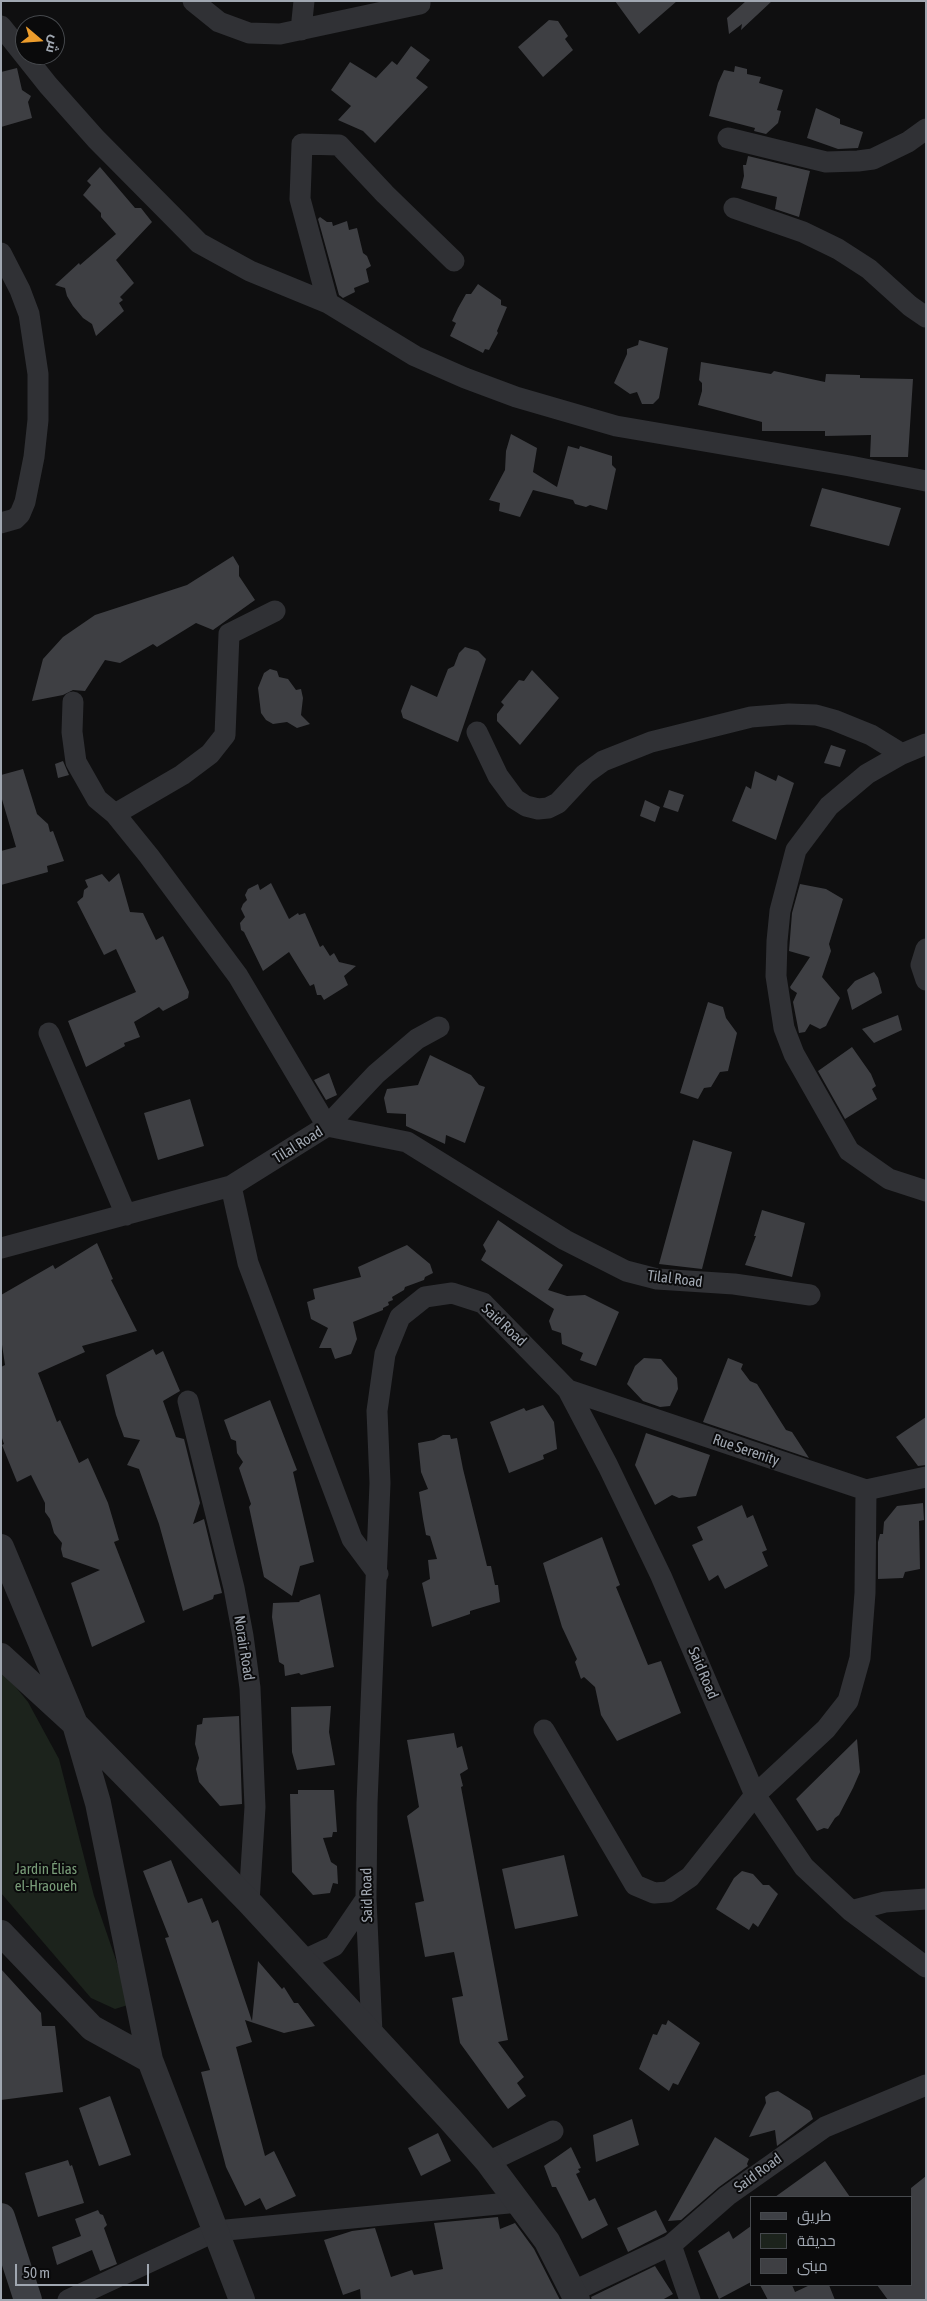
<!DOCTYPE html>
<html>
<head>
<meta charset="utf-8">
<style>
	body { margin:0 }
	#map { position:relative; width:927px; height:2301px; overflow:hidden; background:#0f0f10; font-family:"Asap Condensed",Cairo,sans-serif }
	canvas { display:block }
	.frame { position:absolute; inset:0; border:2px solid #a0a7b1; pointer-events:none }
	.legend { position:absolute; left:750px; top:2196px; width:162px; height:90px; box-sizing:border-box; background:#0a0a0b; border:1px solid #46494d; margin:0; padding:6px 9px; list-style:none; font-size:15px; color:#a0a7b1 }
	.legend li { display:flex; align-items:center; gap:10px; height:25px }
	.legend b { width:25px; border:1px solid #46494d }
	.north { position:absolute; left:15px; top:15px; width:50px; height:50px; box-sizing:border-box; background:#0a0a0b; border:1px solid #46494d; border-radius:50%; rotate:108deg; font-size:14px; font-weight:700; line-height:20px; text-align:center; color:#a0a7b1 }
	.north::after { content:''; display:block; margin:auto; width:18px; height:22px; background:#ec9c2c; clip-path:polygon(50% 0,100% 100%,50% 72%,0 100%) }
	.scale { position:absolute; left:15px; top:2264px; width:134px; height:22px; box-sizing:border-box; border:2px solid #a0a7b1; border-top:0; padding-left:6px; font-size:15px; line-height:18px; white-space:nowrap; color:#a0a7b1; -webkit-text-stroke:4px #0a0a0b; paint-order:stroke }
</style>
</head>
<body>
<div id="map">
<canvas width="927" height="2301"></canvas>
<div class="frame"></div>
<ul class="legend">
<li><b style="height:6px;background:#3e4045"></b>طريق</li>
<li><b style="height:14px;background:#1c231c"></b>حديقة</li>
<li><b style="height:14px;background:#3e3f43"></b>مبنى</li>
</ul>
<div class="north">ش</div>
<div class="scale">50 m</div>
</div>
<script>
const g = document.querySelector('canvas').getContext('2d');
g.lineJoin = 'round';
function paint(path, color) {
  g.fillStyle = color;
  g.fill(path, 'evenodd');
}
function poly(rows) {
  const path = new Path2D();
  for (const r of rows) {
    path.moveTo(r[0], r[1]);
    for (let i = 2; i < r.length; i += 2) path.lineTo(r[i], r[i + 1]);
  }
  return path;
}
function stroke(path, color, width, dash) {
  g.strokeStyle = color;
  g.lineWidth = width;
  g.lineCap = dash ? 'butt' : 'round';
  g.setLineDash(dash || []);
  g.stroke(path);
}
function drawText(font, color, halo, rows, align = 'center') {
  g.font = font + ' "Asap Condensed",sans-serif';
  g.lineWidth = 4;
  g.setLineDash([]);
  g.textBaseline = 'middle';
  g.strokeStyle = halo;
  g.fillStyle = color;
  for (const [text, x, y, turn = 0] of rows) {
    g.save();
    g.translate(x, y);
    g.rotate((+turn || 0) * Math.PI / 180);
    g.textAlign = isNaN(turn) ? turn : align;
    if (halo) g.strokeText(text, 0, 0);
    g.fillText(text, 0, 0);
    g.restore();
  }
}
const green = poly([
	[1,1669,28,1702,59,1759,94,1896,131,2004,115,2009,91,1998,1,1893]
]);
const building = poly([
	[615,1,677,1,639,34],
	[746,1,772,1,741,30,742,24,729,34,727,18],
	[549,20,558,21,568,36,565,39,573,50,543,77,518,47],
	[411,46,430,60,416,78,428,87,375,143,363,131,338,120,351,106,331,90,350,62,376,78,392,61,397,65],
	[735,66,747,69,747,74,761,77,759,83,783,90,777,110,781,111,778,123,766,134,754,131,755,128,709,116,718,83,724,70,734,72],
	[17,68,22,90,31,96,28,102,32,118,1,127,1,72],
	[816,108,840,119,840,124,863,132,858,148,838,149,807,138],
	[748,156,810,171,799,217,775,209,777,197,741,188,744,176,743,165,746,165],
	[100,167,135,208,141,208,152,222,116,260,134,283,120,297,123,300,119,303,124,311,96,336,92,324,83,318,73,306,67,296,65,288,55,285,79,263,80,265,116,234,101,217,101,213,83,195,91,185,87,181],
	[320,217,327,222,332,222,333,226,347,221,349,230,357,228,363,253,367,256,371,266,366,269,369,282,354,288,355,292,343,298,339,295,318,219],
	[478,284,501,300,501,305,507,307,497,331,498,333,489,350,485,349,483,353,450,336,456,323,452,321,458,308,466,294,471,294],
	[639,340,668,348,659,398,653,404,642,404,637,392,630,394,614,383,627,354,627,349,638,345],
	[701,362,771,374,774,371,825,382,826,374,860,375,860,378,913,379,908,457,870,457,871,435,825,436,825,431,762,431,762,422,698,405,702,391,702,383,699,380],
	[511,434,537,448,533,472,557,487,568,446,579,449,580,446,612,456,612,465,616,469,607,510,590,505,586,507,575,504,573,500,533,490,520,517,499,511,500,503,489,500,505,470,506,451],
	[822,488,901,508,889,546,810,526],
	[233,556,239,566,239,576,255,600,213,630,196,623,157,647,153,644,120,663,105,660,85,691,73,690,63,695,32,701,43,659,63,637,95,615,187,585],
	[465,647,478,651,486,659,458,742,403,718,401,711,411,685,437,697,448,669,454,666,459,653],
	[270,669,277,671,279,677,288,679,296,690,301,689,303,698,301,715,310,724,297,728,287,722,273,724,266,720,261,713,258,688,264,673],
	[532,670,559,698,520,745,497,721,497,714,504,705,501,702,519,680,524,681],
	[831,745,846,750,840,767,824,763],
	[63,761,69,775,58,778,55,764],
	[23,769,37,814,48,824,50,832,53,831,64,861,47,866,48,872,1,885,1,851,16,847,1,796,1,775],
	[755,771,776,781,778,775,794,783,776,840,732,821,746,786,751,789],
	[669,790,684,795,678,812,663,807],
	[645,800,660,807,655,822,640,816],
	[119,873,130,912,143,913,156,940,163,936,189,992,188,998,163,1011,159,1007,134,1022,140,1037,124,1043,125,1046,86,1067,68,1021,136,992,116,949,104,955,77,902,83,897,84,890,88,887,85,880,102,874,109,882],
	[271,883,289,919,298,913,299,915,305,913,320,947,323,945,330,956,334,953,339,962,356,966,344,976,348,985,324,1000,321,995,317,995,314,984,310,986,289,952,263,971,244,932,241,930,240,923,245,917,241,909,243,904,247,900,245,895,248,889,258,884,260,890],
	[800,884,826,889,843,899,829,944,831,951,822,977,840,998,826,1026,820,1029,810,1024,805,1032,799,1033,793,1002,797,993,791,989,790,987,810,957,789,951,792,913],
	[874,972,878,978,882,993,852,1010,847,990,855,981],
	[708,1002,723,1007,726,1018,737,1033,728,1071,720,1072,711,1087,704,1088,698,1099,680,1093],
	[898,1015,902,1030,874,1043,862,1029],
	[852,1047,871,1074,876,1086,872,1089,877,1099,845,1119,818,1071],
	[430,1055,471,1075,479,1085,485,1087,465,1143,446,1135,445,1144,406,1126,406,1114,387,1113,384,1098,387,1089,418,1085],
	[329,1073,337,1095,326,1100,314,1080],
	[190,1099,204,1146,158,1160,144,1113],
	[693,1140,732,1152,702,1269,659,1264],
	[762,1210,805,1223,792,1277,745,1265,756,1236,754,1236],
	[498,1220,563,1265,548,1290,567,1296,585,1295,619,1312,596,1366,580,1360,583,1353,562,1344,561,1333,552,1330,549,1321,554,1309,481,1260,486,1251,483,1245],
	[97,1243,113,1279,111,1280,137,1331,82,1346,85,1352,38,1373,57,1422,60,1420,79,1463,88,1458,108,1503,119,1540,114,1542,145,1622,92,1647,71,1583,100,1570,63,1557,61,1549,62,1543,54,1533,50,1519,45,1512,45,1503,31,1475,17,1482,2,1445,4,1444,1,1435,1,1367,5,1365,1,1338,1,1295,53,1265,55,1269],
	[407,1245,430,1264,433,1273,425,1277,424,1280,405,1287,404,1290,392,1297,393,1300,388,1302,389,1305,383,1308,383,1310,353,1322,357,1339,351,1354,335,1359,331,1348,319,1348,328,1328,311,1319,307,1302,315,1299,313,1289,361,1277,358,1267],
	[153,1349,156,1355,163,1351,180,1391,163,1401,176,1437,184,1439,200,1503,193,1524,204,1519,222,1593,214,1595,213,1599,183,1611,159,1524,139,1469,127,1465,140,1440,124,1437,116,1415,106,1375],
	[644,1358,661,1359,677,1378,678,1389,670,1406,660,1407,643,1401,627,1384,635,1366],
	[728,1358,743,1364,741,1369,750,1381,757,1384,786,1430,792,1432,809,1458,703,1422],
	[270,1400,297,1470,293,1472,314,1562,300,1566,292,1596,264,1577,249,1507,251,1504,239,1468,243,1462,237,1453,236,1441,231,1439,224,1420],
	[543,1405,554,1422,557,1449,543,1455,544,1459,509,1473,490,1422,524,1408,526,1411],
	[926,1417,926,1465,918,1466,896,1437],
	[646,1433,710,1455,696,1496,679,1498,672,1495,655,1505,635,1465],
	[443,1435,450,1435,451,1439,457,1438,463,1469,487,1566,491,1566,495,1585,498,1585,500,1602,470,1611,470,1614,432,1627,422,1583,430,1579,428,1560,437,1559,430,1536,426,1535,423,1519,419,1492,428,1489,421,1472,418,1443,434,1440],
	[923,1503,924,1520,919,1521,920,1569,905,1572,903,1578,878,1579,878,1542,880,1534,883,1534,884,1522,897,1506],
	[742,1505,747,1518,753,1515,767,1550,762,1552,768,1566,725,1589,718,1575,709,1581,692,1545,703,1540,697,1527],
	[602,1537,620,1585,616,1587,648,1665,661,1661,681,1713,617,1741,601,1715,595,1687,584,1677,581,1679,575,1662,577,1659,562,1627,543,1563],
	[320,1594,334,1667,301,1675,299,1673,285,1676,284,1665,279,1662,272,1617,273,1603,300,1602,299,1601],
	[331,1706,329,1732,335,1765,297,1770,292,1752,291,1707],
	[239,1716,242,1804,220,1806,199,1782,196,1769,199,1758,195,1744,197,1725,202,1724,203,1718],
	[454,1733,457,1748,462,1746,468,1769,460,1774,463,1786,461,1787,508,2040,498,2042,524,2077,517,2083,526,2096,508,2109,460,2043,452,1998,463,1996,454,1952,425,1957,415,1903,424,1901,407,1816,419,1807,407,1740],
	[857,1739,860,1772,853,1788,839,1815,835,1818,828,1829,824,1828,817,1831,796,1799],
	[298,1790,334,1790,337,1832,333,1832,332,1837,323,1838,331,1862,337,1866,338,1884,333,1883,330,1893,313,1895,292,1872,290,1794,298,1794],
	[564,1855,578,1916,515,1929,502,1869],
	[171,1860,188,1903,202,1898,212,1923,218,1920,252,2021,258,1961,282,1989,284,1987,294,2003,298,2003,315,2026,284,2033,245,2020,252,2042,236,2047,265,2156,274,2151,296,2196,266,2210,260,2198,245,2206,226,2167,201,2072,210,2070,165,1938,169,1937,143,1871],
	[742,1871,753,1874,763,1885,769,1885,778,1894,758,1927,753,1923,749,1930,716,1909,734,1878],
	[1,1969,41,2013,42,2026,55,2026,63,2092,1,2100],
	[668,2020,700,2043,678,2085,673,2083,669,2091,639,2069,653,2034,657,2035,662,2024,666,2025],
	[778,2091,810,2111,813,2119,777,2146,775,2130,749,2137,766,2103,765,2097,770,2093],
	[110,2096,131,2155,99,2166,79,2108],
	[632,2119,639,2145,596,2162,593,2135],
	[438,2133,451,2161,421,2176,408,2148],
	[715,2137,749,2159,747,2164,748,2166,719,2187,681,2220,668,2221],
	[571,2147,581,2168,578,2169,580,2172,576,2174,589,2201,595,2198,608,2225,582,2239,556,2187,552,2187,544,2166],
	[68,2160,70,2166,72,2165,84,2203,38,2217,25,2173],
	[825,2161,850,2197,775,2197],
	[926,2176,926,2300,888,2300,877,2285,911,2285,911,2188],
	[98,2210,100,2214,103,2215,107,2225,104,2228,117,2264,100,2271,92,2250,57,2265,52,2247,81,2236,75,2219],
	[656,2210,667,2232,628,2252,617,2228],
	[498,2217,500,2229,515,2223,534,2249,560,2300,361,2300,360,2289,343,2295,324,2240,352,2231,375,2228,391,2277,412,2270,414,2275,443,2269,434,2223],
	[751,2226,751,2282,719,2299,698,2251,729,2231,733,2239],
	[655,2266,673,2294,662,2300,592,2300,591,2297],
	[760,2285,792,2285,795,2292,810,2285,829,2285,835,2300,768,2300]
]);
const minor = poly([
	[193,1,219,22,249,33,280,34,420,4,420,1],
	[1,26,48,85,96,139,199,243,250,271,328,303,415,356,465,378,516,397,616,426,850,466,926,481],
	[301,30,304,1],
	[728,138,826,162,858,161,873,159,908,142,926,129],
	[734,208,803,232,838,249,869,269,910,306,926,317],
	[1,253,20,290,29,314,38,374,38,420,34,457,25,502,20,514,15,519,1,523],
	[328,303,300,199,302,144,339,145,385,194,454,261],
	[73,702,72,732,76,762,97,799,115,814,149,856,238,976,327,1126,376,1074,417,1039,439,1027],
	[477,732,498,776,515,799,526,806,538,809,548,808,558,803,585,774,603,761,651,742,751,717,789,714,816,715,834,720,871,735,902,754],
	[926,744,902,754,867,774,829,806,796,850,780,911,777,941,776,976,784,1028,794,1054,849,1151,889,1179,926,1191],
	[115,814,182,775,210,754,225,735,229,634,275,611],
	[926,949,921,965,926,980],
	[49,1033,126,1215],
	[231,1186,248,1263,352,1539,378,1574],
	[1,1248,231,1186,327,1126,407,1142,565,1240,626,1271,657,1279,734,1284,810,1295],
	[568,1390,866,1490,926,1477],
	[188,1401,234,1588,243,1636,250,1688,255,1807,249,1902],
	[544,1730,635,1885,654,1893,668,1892,690,1877,755,1795,826,1729,848,1701,860,1658,865,1593,866,1490],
	[851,1911,885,1902,926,1899],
	[304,1960,334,1946,366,1899],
	[372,2033,366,1899,367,1803,380,1483,377,1411,385,1354,400,1317,425,1297,452,1293,483,1303,568,1390,608,1466,661,1576,755,1795,804,1867,851,1911,926,1967],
	[488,2162,553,2131],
	[671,2245,690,2300],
	[574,2291,671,2245,727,2196,825,2127,926,2085],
	[68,2300,216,2231,519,2202]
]);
const tertiary = poly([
	[1,1547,75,1724,98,1803,150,2060,242,2300],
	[1,1656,75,1724,249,1902,449,2118,488,2162,547,2241,577,2300],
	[1,1933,92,2028,150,2060]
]);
const secondary = poly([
	[1,2217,28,2300]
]);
const streetNames = [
	["Tilal Road",298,1145,-32],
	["Tilal Road",675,1279,7],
	["Said Road",504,1325,43],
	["Rue Serenity",746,1450,19],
	["Norair Road",244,1648,81],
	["Said Road",703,1673,67],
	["Said Road",367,1895,-91],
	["Said Road",758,2173,-36]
];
const parkNames = [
	["Jardin Élias",46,1869],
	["el-Hraoueh",46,1886]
];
paint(green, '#1c231c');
paint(building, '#3e3f43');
stroke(minor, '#303135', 21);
stroke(tertiary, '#303135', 26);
stroke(secondary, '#3e4045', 28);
drawText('15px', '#a0a7b1', '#0a0a0b', streetNames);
drawText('15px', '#789c78', '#0a0a0b', parkNames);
</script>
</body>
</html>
